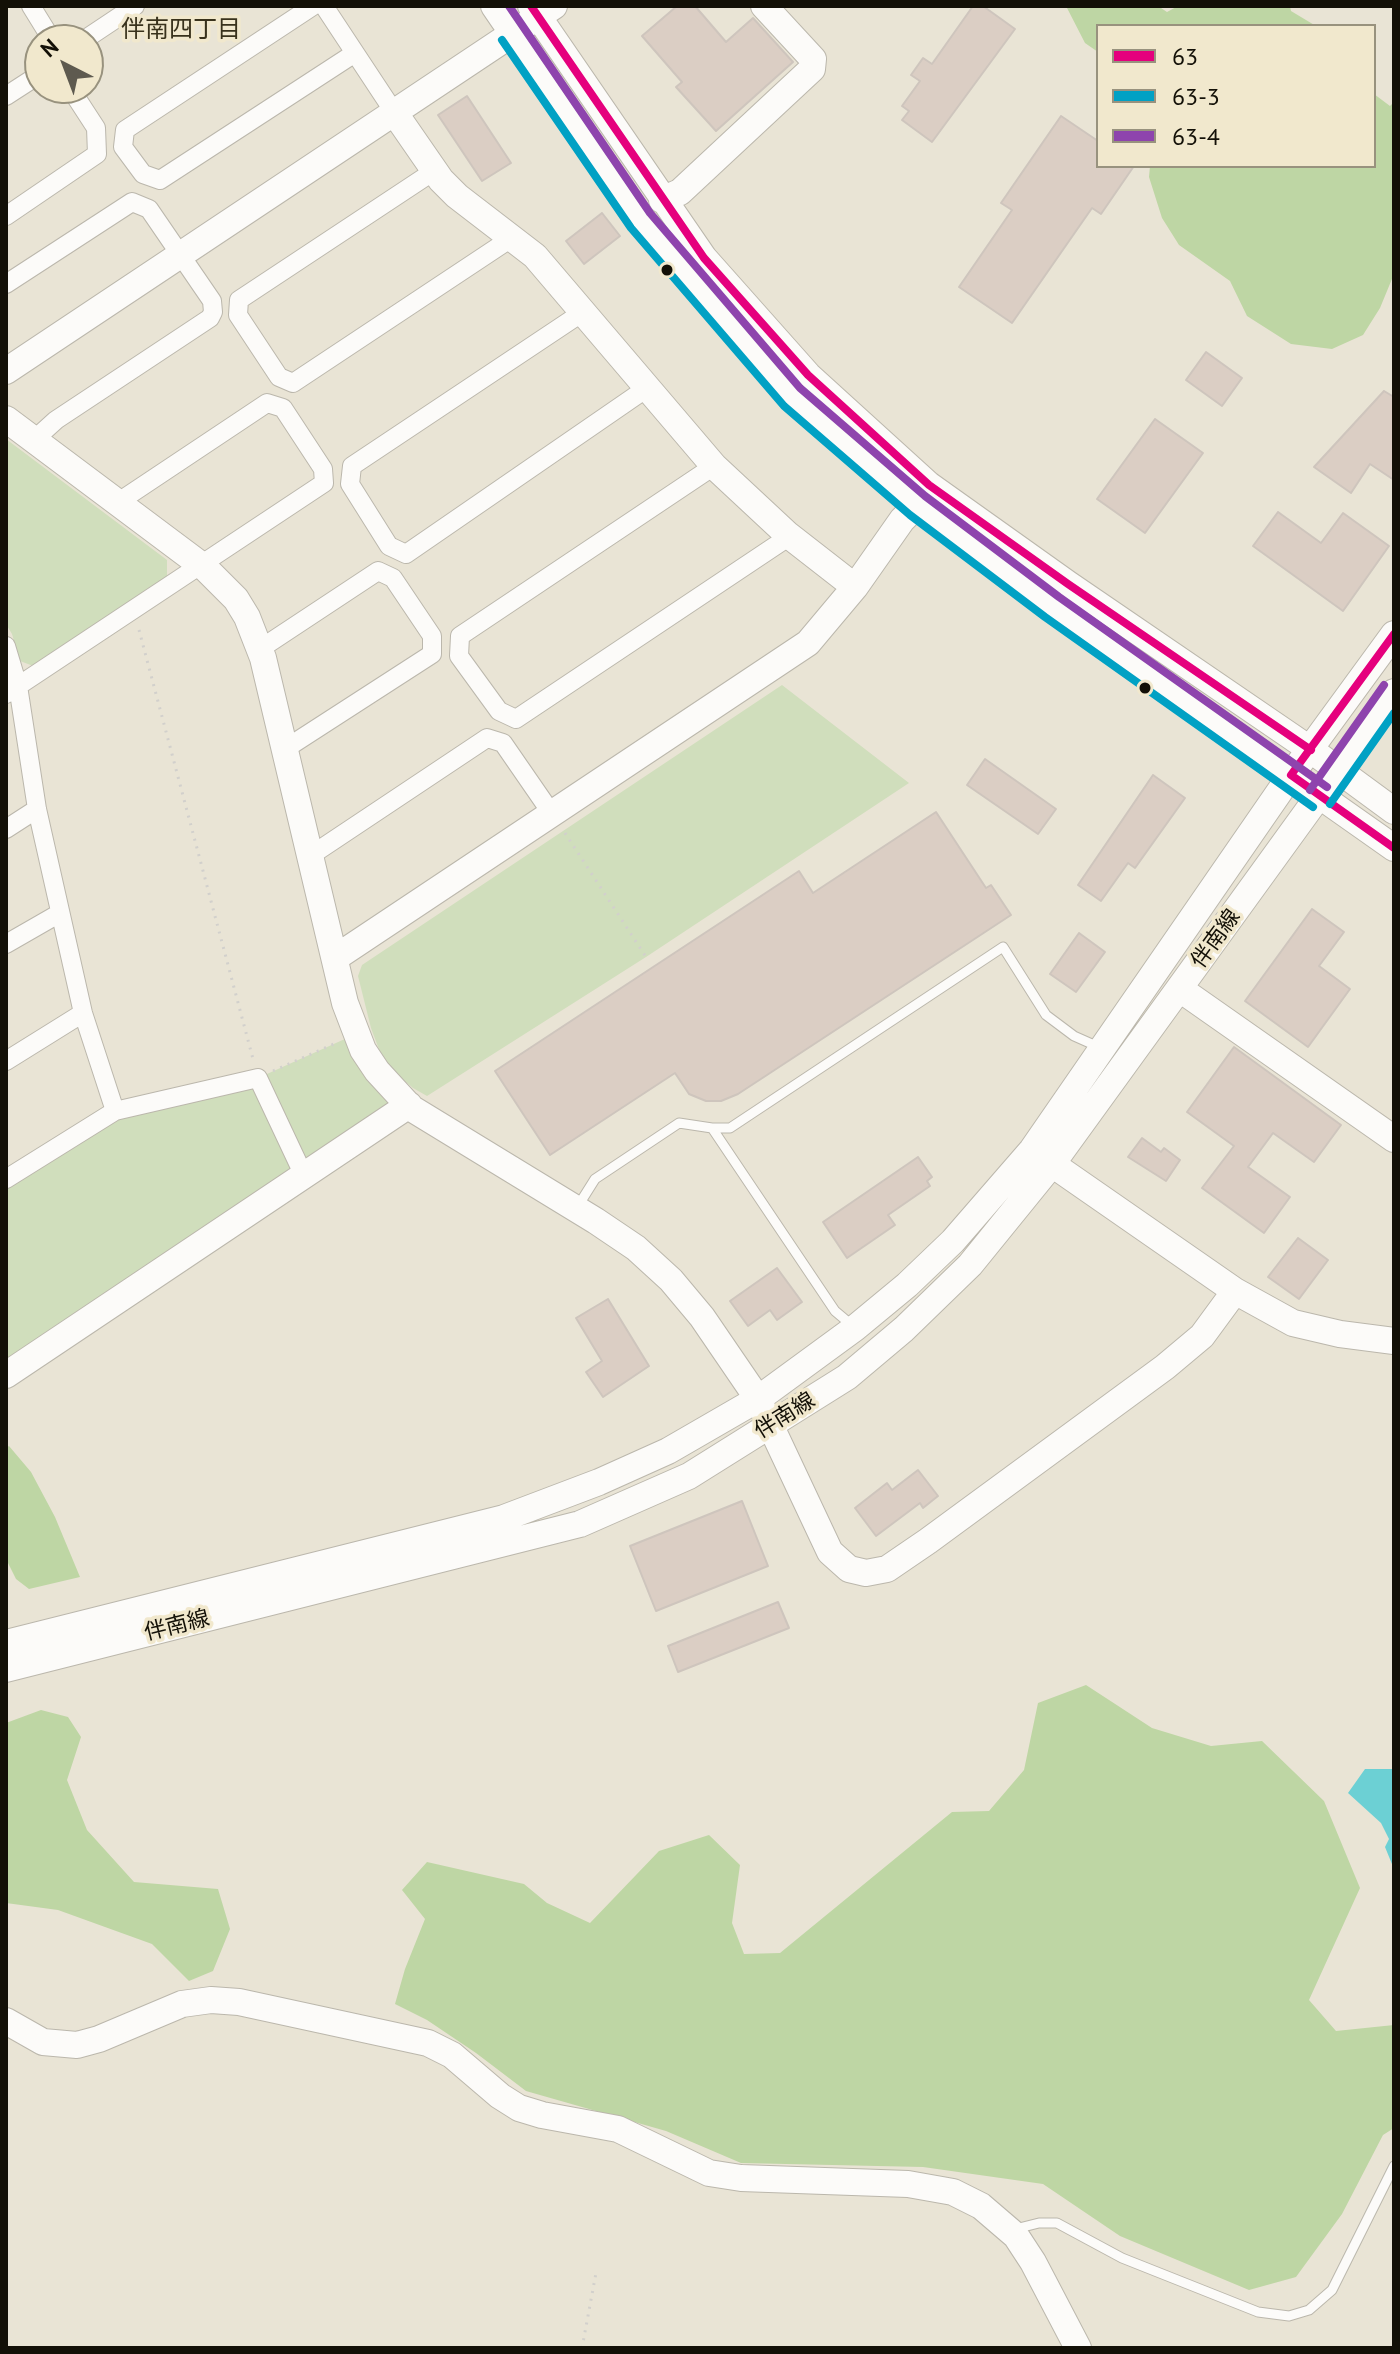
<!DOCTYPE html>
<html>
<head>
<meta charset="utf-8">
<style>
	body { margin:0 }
	#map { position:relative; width:1400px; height:2354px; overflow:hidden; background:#e9e4d5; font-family:"PT Sans",sans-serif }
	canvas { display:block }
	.frame { position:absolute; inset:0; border:8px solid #131007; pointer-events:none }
	.legend { position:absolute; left:1096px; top:24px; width:280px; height:144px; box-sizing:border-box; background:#f1e8cd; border:2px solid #98927e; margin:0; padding:10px 14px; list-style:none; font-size:24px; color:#131007 }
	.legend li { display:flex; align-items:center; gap:16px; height:40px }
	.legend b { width:40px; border:2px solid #98927e }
	.north { position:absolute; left:24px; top:24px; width:80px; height:80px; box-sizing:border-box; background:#f1e8cd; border:2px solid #98927e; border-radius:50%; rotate:318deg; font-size:22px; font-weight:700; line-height:32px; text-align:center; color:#131007 }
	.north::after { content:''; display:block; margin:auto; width:28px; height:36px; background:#5e5a4f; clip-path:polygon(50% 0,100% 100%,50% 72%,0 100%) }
</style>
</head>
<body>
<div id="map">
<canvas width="1400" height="2354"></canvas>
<div class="frame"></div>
<ul class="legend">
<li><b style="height:10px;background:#e5007d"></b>63</li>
<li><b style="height:10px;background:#01a1c4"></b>63-3</li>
<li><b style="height:10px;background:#8e44ad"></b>63-4</li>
</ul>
<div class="north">N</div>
</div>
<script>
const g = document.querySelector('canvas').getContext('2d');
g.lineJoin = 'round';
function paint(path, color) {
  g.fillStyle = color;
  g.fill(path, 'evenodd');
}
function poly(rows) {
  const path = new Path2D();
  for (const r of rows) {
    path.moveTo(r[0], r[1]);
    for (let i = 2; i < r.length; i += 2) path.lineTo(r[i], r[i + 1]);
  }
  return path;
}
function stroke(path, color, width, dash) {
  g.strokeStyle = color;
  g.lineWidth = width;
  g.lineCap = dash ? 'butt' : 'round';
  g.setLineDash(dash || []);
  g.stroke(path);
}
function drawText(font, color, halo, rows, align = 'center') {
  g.font = font + ' "PT Sans","Noto Sans JP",sans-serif';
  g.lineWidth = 7;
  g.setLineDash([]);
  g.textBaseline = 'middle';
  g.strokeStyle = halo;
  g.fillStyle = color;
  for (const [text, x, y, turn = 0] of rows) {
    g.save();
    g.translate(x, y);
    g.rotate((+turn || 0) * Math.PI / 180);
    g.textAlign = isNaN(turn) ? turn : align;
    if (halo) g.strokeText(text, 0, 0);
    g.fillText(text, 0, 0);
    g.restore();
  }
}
const green = poly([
	[6,439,167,560,167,578,36,667,20,661,12,634,6,624],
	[782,685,909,783,646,957,427,1096,413,1088,392,1070,380,1052,371,1028,358,976,362,965],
	[356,1034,409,1105,6,1375,6,1180,115,1111,258,1078]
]);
const forest = poly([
	[1066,6,1158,6,1167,12,1178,6,1290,6,1291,11,1316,26,1098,26,1098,52,1085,43],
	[1374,94,1390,106,1394,102,1394,274,1380,308,1363,335,1332,349,1291,344,1247,316,1230,281,1179,245,1162,218,1149,177,1150,166,1374,166],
	[9,1446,31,1472,55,1517,80,1577,29,1589,16,1579,6,1559,6,1448],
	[1086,1685,1152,1728,1211,1746,1262,1741,1324,1801,1360,1888,1309,2000,1336,2031,1394,2025,1394,2128,1383,2135,1342,2214,1296,2277,1249,2290,1120,2236,1043,2184,923,2167,741,2163,666,2131,526,2091,476,2053,427,2020,395,2004,405,1969,425,1919,402,1890,427,1862,524,1884,547,1903,590,1923,659,1851,709,1835,740,1865,732,1923,744,1954,780,1953,952,1812,989,1811,1024,1770,1038,1703],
	[41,1710,68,1717,81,1737,67,1780,87,1830,134,1882,218,1889,230,1929,213,1971,189,1981,152,1944,58,1910,6,1903,6,1723]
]);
const water = poly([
	[1365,1769,1394,1769,1394,1869,1385,1847,1389,1839,1381,1823,1348,1793]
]);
const building = poly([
	[677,6,695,6,726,42,753,18,793,62,716,131,676,87,682,82,642,36,677,6],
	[973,6,983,6,1015,29,932,142,902,120,909,111,902,106,920,81,911,75,923,58,932,64,973,6],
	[467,96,511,163,482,181,438,115,467,96],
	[1061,116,1098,141,1098,166,1134,166,1101,214,1092,208,1012,323,959,287,1012,210,1001,203,1061,116],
	[602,213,620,236,584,264,566,241,602,213],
	[1206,352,1242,378,1222,406,1186,380,1206,352],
	[1384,391,1394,397,1394,480,1370,464,1351,493,1314,467,1384,391],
	[1155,419,1203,453,1145,533,1097,499,1155,419],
	[1278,512,1321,543,1343,513,1389,546,1343,611,1253,546,1278,512],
	[985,759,1056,809,1038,834,967,785,985,759],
	[1153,775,1185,798,1135,868,1128,863,1101,901,1078,885,1153,775],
	[936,812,986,888,991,885,1011,915,738,1094,721,1101,706,1101,689,1094,675,1073,550,1155,495,1071,799,871,813,893,936,812],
	[1312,909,1344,932,1319,966,1350,989,1308,1047,1245,1001,1312,909],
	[1079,933,1105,952,1076,992,1050,974,1079,933],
	[1234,1047,1341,1125,1314,1162,1273,1133,1248,1167,1290,1197,1264,1233,1202,1188,1234,1146,1187,1112,1234,1047],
	[1142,1138,1161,1152,1164,1148,1180,1160,1166,1181,1128,1157,1142,1138],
	[918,1157,932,1177,927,1181,930,1186,888,1215,895,1225,847,1258,823,1222,918,1157],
	[1298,1238,1328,1260,1299,1299,1268,1277,1298,1238],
	[777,1268,802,1302,777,1320,770,1310,748,1326,730,1301,777,1268],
	[608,1299,649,1366,603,1397,586,1372,602,1361,576,1318,608,1299],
	[918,1470,938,1496,923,1508,920,1503,876,1536,855,1508,887,1483,892,1490,918,1470],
	[742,1501,768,1566,656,1611,630,1546,742,1501],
	[778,1602,789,1628,678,1672,668,1646,778,1602]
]);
const path = poly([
	[139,630,253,1059],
	[565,833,646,957],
	[273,1071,336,1043],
	[582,2348,596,2273]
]);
const lane = poly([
	[712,1128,835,1311,854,1327],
	[578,1206,595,1179,679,1123,712,1128,730,1128,1003,947,1046,1015,1074,1036,1101,1048],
	[1015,2229,1039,2223,1057,2223,1122,2258,1258,2312,1289,2316,1309,2310,1332,2290,1394,2166]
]);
const street = poly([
	[31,6,52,40],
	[313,6,125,130,123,147,143,174,160,180,355,53],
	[324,6,394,112],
	[84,40,135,6],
	[6,96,40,74],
	[434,171,239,300,238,315,279,377,293,383,513,237],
	[6,216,97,154,96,128,70,88],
	[6,284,132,202,149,209,212,301,213,312,210,318,56,420,34,440],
	[583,312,352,466,350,484,389,546,406,554,647,388],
	[714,466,460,636,459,656,499,711,516,719,790,536],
	[6,646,18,686,37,809,83,1013,115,1111],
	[260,649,378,571,393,578,432,636,432,654,285,749],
	[6,694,324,483,323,469,283,408,267,403,117,503],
	[6,829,37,809],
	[310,856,487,738,503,743,552,814],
	[6,944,60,913],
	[6,1061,83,1013],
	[6,1179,115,1111,258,1078,305,1178]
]);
const secondary = poly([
	[494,6,640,220,693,284,792,397,917,505,1052,607,1394,848],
	[531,6,704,258,808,375,929,485,1068,584,1311,750,1394,811],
	[394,112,441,180,457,196,535,256,714,466,787,534,855,587],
	[662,200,680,192,812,69,813,59,764,6],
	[6,371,554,6],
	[6,419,205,568,236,599,247,617,263,658,345,1003,363,1050,377,1071,411,1108,596,1221,636,1248,671,1280,702,1317,758,1399,830,1552,849,1569,866,1573,887,1569,928,1541,1165,1367,1202,1336,1235,1291],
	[335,958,808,643,855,587,902,520,917,505],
	[1180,989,1394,1139],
	[1052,1164,1235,1291,1293,1323,1340,1334,1394,1341],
	[6,1375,409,1105],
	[6,1643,504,1518,599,1482,668,1451,758,1399,855,1328,907,1285,953,1241,1032,1150,1291,775,1394,634],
	[6,1669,580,1524,689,1476,847,1377,904,1329,970,1265,1052,1164,1394,692],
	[6,2021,43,2042,77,2045,99,2039,182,2004,211,2000,239,2002,428,2043,452,2055,500,2096,519,2108,542,2115,618,2129,709,2173,741,2178,908,2184,953,2192,981,2206,1016,2236,1033,2262,1078,2348]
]);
const bus1 = poly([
	[531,6,704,258,808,375,929,485,1068,584,1311,750],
	[1291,775,1394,634],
	[1291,775,1394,848]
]);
const bus2 = poly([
	[502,40,631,228,784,406,910,515,1045,617,1313,807],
	[1330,804,1394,713]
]);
const bus3 = poly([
	[509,6,650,213,800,388,925,496,1059,597,1327,787],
	[1310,790,1384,685]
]);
const markers = [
	[667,270,7,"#131007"],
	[1145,688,7,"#131007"]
];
const streetNames = [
	["伴南線",1216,939,-54],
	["伴南線",785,1416,-32],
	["伴南線",177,1626,-14]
];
const neighbourhoodNames = [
	["伴南四丁目",181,30]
];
paint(green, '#d0debc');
paint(forest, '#bed6a4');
paint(water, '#6cd0d4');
paint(building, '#dbcec4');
stroke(building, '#cec5bd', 2);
stroke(lane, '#bbb7ac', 11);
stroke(street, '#bbb7ac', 20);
stroke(secondary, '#bbb7ac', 28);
stroke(path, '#d2d0cc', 3, [2, 6]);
stroke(lane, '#fcfbf9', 9);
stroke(street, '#fcfbf9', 18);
stroke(secondary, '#fcfbf9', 26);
stroke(bus1, '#e5007d', 8);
stroke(bus2, '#01a1c4', 8);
stroke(bus3, '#8e44ad', 8);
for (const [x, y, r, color] of markers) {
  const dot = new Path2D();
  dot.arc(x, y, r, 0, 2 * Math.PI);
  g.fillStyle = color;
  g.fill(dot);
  stroke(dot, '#f1e8cd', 3);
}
drawText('22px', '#131007', '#f1e8cd', streetNames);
drawText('24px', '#39321c', '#f1e8cd', neighbourhoodNames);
</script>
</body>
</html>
